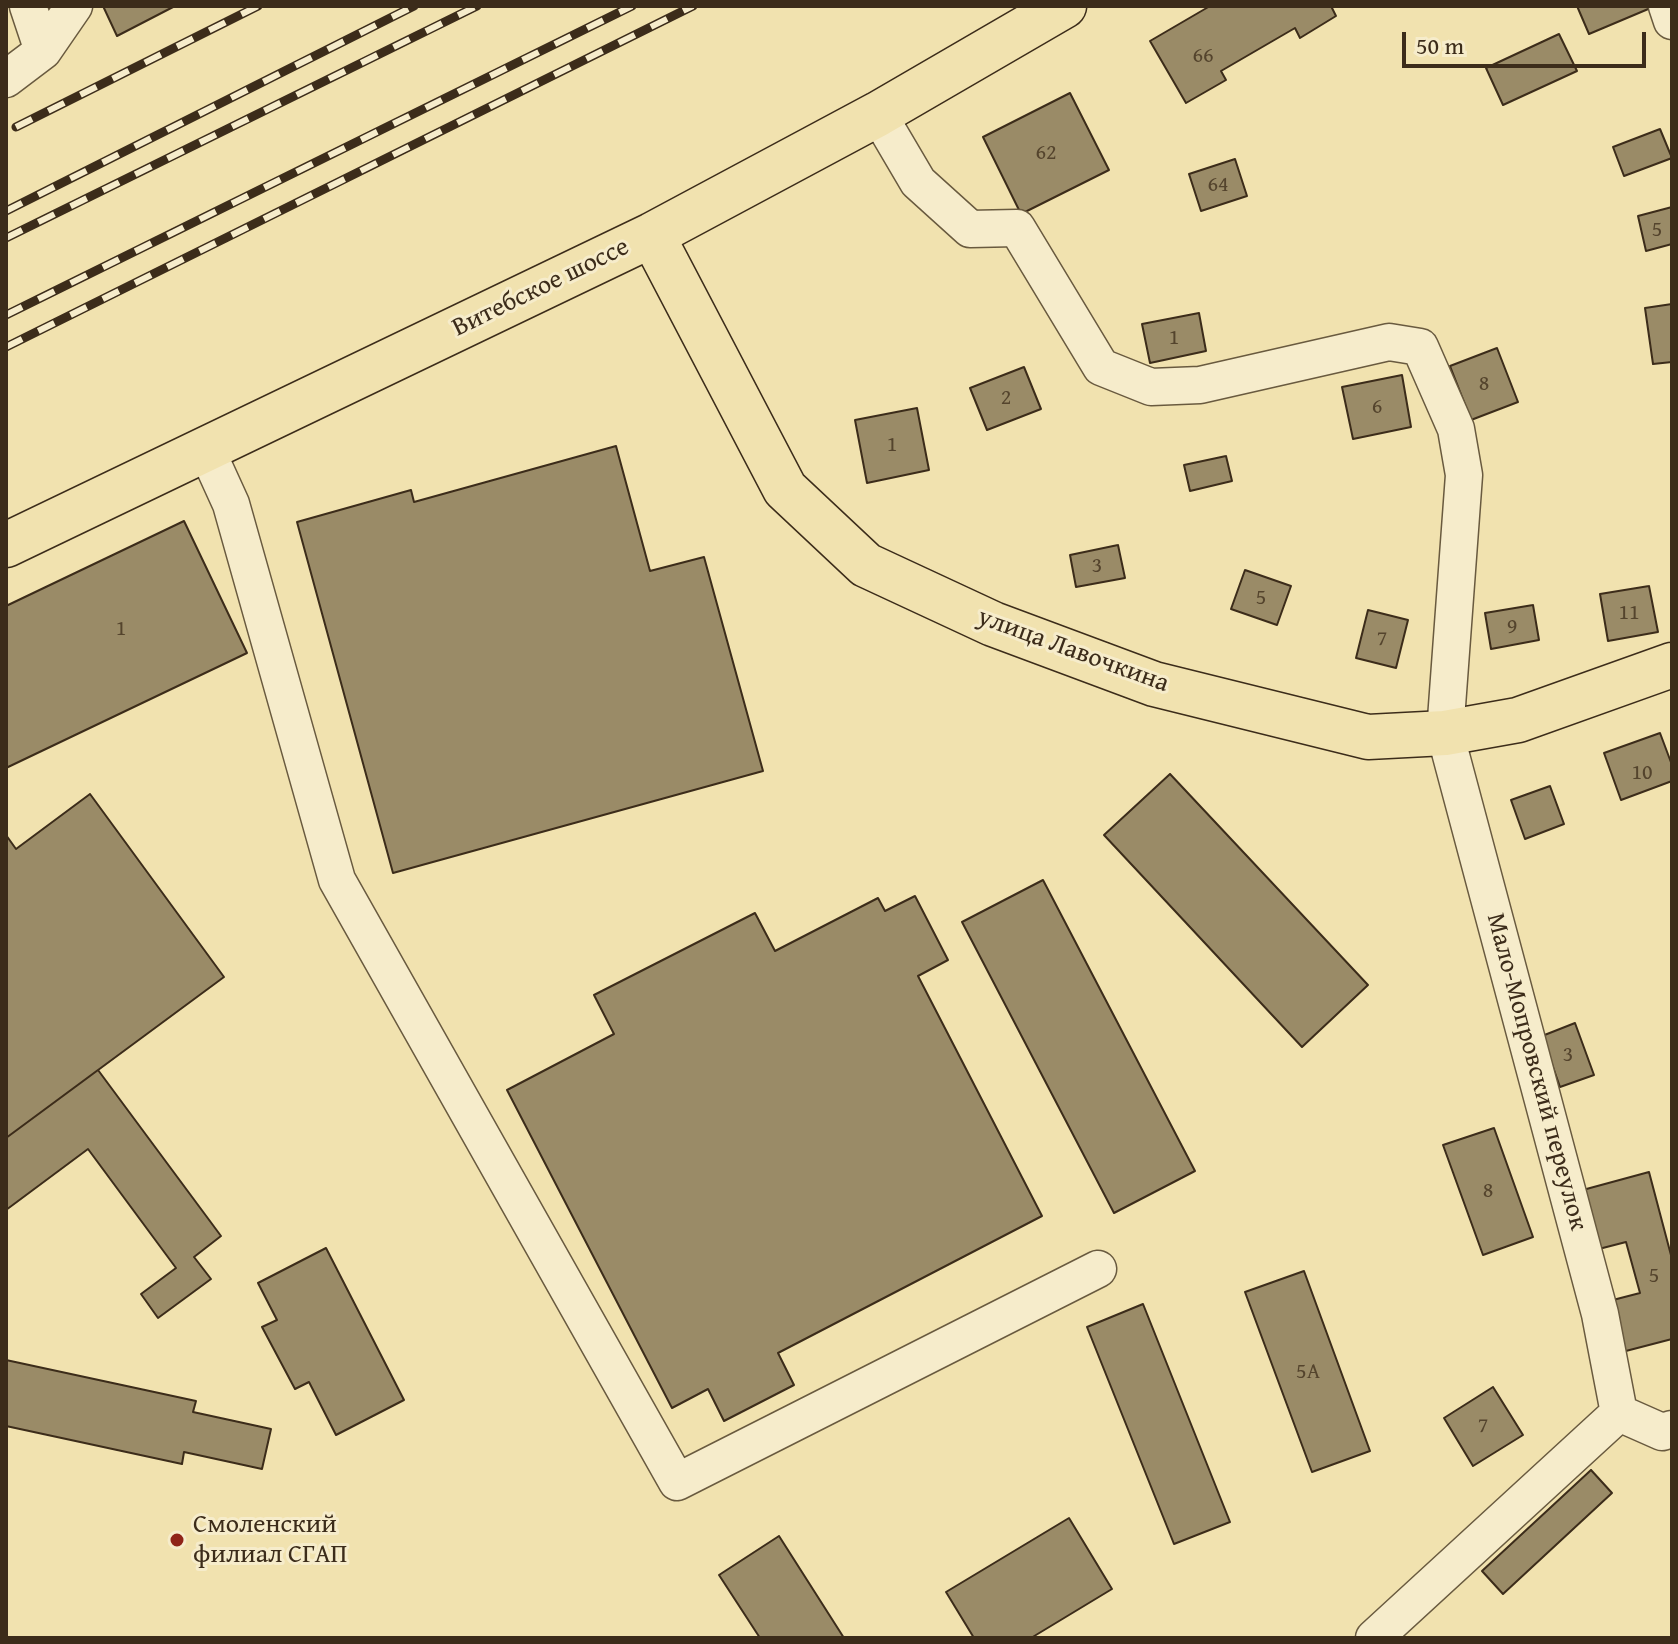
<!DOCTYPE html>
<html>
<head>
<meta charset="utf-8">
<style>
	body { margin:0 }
	#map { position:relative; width:1678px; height:1644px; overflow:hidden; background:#f1e2af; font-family:"Gentium Book Plus",serif }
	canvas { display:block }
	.frame { position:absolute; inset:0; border:8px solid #3c2c1a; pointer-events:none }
	.scale { position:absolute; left:1402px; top:32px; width:244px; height:36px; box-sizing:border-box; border:4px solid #3c2c1a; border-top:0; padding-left:10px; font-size:24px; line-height:28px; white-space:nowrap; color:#3c2c1a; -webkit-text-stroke:6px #f6eccb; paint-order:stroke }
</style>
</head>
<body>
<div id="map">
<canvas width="1678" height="1644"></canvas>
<div class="frame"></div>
<div class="scale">50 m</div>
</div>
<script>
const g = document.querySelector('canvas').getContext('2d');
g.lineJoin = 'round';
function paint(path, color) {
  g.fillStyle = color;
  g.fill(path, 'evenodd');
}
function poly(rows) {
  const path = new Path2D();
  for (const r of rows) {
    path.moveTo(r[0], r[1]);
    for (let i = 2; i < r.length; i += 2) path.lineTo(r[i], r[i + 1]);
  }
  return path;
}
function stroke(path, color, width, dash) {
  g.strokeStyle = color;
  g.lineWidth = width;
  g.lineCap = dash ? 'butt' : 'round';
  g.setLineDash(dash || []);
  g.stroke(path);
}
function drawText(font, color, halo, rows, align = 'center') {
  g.font = font + ' "Gentium Book Plus",serif';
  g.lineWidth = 6;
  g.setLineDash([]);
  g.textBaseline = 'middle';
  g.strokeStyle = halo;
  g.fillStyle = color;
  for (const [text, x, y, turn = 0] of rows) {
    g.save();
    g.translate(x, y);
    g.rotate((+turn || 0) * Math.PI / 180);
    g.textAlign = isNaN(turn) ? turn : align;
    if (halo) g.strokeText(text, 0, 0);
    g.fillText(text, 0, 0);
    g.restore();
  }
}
const building = poly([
	[103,6,175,6,117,36,103,6],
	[1210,6,1331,6,1336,16,1300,38,1295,28,1221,71,1226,80,1186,103,1150,41,1210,6],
	[1577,6,1652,6,1653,7,1589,34,1577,6],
	[1559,34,1577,71,1503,105,1486,68,1559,34],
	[1070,93,1109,170,1021,214,983,137,1070,93],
	[1660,129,1672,158,1624,176,1613,147,1660,129],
	[1235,159,1247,196,1201,211,1189,174,1235,159],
	[1672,207,1672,244,1646,251,1638,216,1672,207],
	[1672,304,1672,362,1653,364,1645,308,1672,304],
	[1199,313,1206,351,1150,363,1142,324,1199,313],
	[1497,348,1518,402,1471,420,1450,366,1497,348],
	[1024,367,1041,409,987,430,970,388,1024,367],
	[1402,375,1411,427,1353,439,1342,387,1402,375],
	[917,408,929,470,867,483,855,420,917,408],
	[616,446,650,571,704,557,763,771,393,873,297,522,411,490,414,502,616,446],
	[1226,456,1232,481,1190,491,1184,465,1226,456],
	[184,521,247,653,6,768,6,606,184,521],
	[1118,545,1125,578,1076,587,1070,555,1118,545],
	[1245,570,1291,586,1277,625,1231,609,1245,570],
	[1649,586,1658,632,1608,641,1600,594,1649,586],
	[1533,605,1539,640,1491,649,1485,613,1533,605],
	[1368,610,1408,620,1396,668,1356,658,1368,610],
	[1660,733,1672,765,1672,781,1621,800,1604,753,1660,733],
	[1170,774,1368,985,1302,1047,1104,835,1170,774],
	[1550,786,1564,824,1525,839,1511,800,1550,786],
	[90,794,224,977,6,1138,6,835,16,849,90,794],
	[1043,880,1195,1171,1114,1213,962,922,1043,880],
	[915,896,948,960,918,976,1042,1216,778,1353,794,1385,724,1421,708,1389,672,1408,507,1090,614,1034,594,995,755,913,775,951,878,898,885,911,915,896],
	[1575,1023,1594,1075,1560,1087,1542,1036,1575,1023],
	[98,1070,221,1236,194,1257,211,1279,158,1318,141,1294,176,1268,88,1149,6,1210,6,1138,98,1070],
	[1494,1128,1533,1237,1483,1255,1443,1145,1494,1128],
	[1649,1172,1672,1259,1672,1339,1622,1352,1609,1301,1640,1293,1626,1242,1595,1250,1579,1191,1649,1172],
	[326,1248,404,1400,336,1435,309,1382,295,1389,262,1327,277,1320,258,1283,326,1248],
	[1304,1271,1370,1451,1312,1472,1245,1292,1304,1271],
	[1143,1304,1230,1522,1174,1544,1087,1327,1143,1304],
	[6,1360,196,1401,193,1412,271,1429,262,1469,184,1452,182,1464,6,1426,6,1360],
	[1493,1387,1523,1435,1473,1466,1444,1418,1493,1387],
	[1591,1470,1612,1493,1503,1594,1482,1571,1591,1470],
	[1069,1518,1112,1589,1031,1638,974,1638,946,1592,1069,1518],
	[779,1536,844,1638,760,1638,719,1575,779,1536]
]);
const minor = poly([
	[28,6,43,51],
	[1667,6,1672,21],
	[6,79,43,51,74,6],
	[878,114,918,182,970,229,1017,228,1101,367,1151,387,1200,385,1389,342,1420,347,1456,429,1464,475,1445,733,1600,1314,1619,1413],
	[206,449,231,504,337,880,677,1482,1098,1269],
	[1619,1413,1662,1432,1672,1429],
	[1374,1638,1619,1413]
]);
const major = poly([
	[652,235,785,489,866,565,993,624,1154,684,1368,737,1445,733,1518,720,1672,665],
	[6,545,652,235,878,114,1064,6]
]);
const rail = poly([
	[16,127,258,6],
	[6,211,414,6],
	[6,238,477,6],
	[6,315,632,6],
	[6,347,693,6]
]);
const markers = [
	[177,1540,8,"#8f2418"]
];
const numberNames = [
	["66",1203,56],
	["62",1046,153],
	["64",1218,185],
	["5",1657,230],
	["1",1174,338],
	["8",1484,384],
	["2",1006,398],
	["6",1377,407],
	["1",892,445],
	["3",1097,566],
	["5",1261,598],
	["11",1629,613],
	["9",1512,627],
	["1",121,629],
	["7",1382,639],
	["10",1642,773],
	["3",1568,1055],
	["8",1488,1191],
	["5",1654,1276],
	["5А",1308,1372],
	["7",1483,1426]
];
const streetNames = [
	["Витебское шоссе",541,288,-26],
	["улица Лавочкина",1073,651,20],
	["Мало-Мопровский переулок",1536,1072,75]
];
const poiNames = [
	["Смоленский",193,1525],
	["филиал СГАП",193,1555]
];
paint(building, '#9a8b67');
stroke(building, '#3c2c1a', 2);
stroke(minor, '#695a3f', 39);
stroke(major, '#3c2c1a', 47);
stroke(minor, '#f6eccb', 36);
stroke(major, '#f1e2af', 44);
stroke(rail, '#3c2c1a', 9);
stroke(rail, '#f6eccb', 6, [18]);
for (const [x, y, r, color] of markers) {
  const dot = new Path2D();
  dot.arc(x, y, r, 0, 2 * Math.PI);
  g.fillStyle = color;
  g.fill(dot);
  stroke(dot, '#f6eccb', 3);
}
drawText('22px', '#54442d', null, numberNames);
drawText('26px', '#3c2c1a', '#f6eccb', streetNames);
drawText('26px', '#3c2c1a', '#f6eccb', poiNames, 'left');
</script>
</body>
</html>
